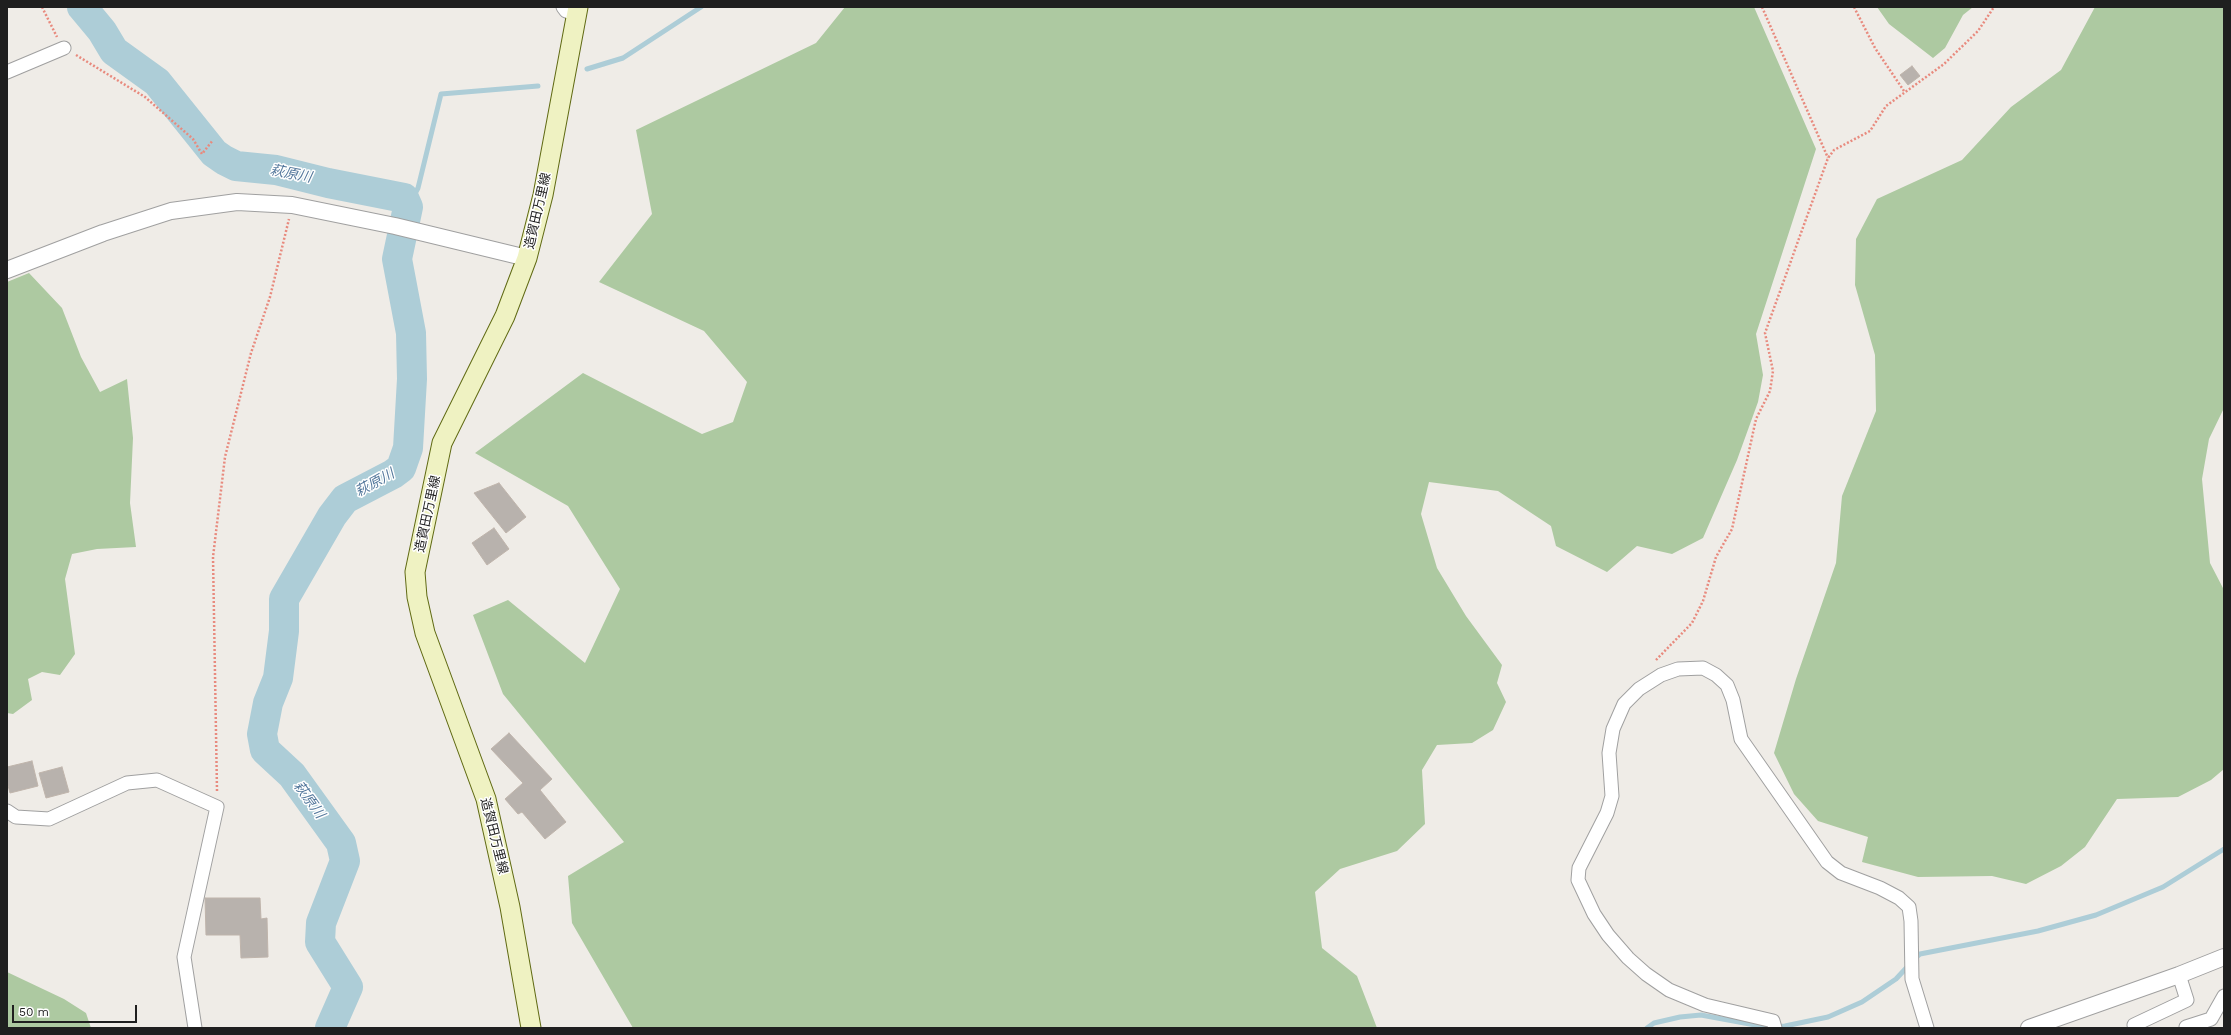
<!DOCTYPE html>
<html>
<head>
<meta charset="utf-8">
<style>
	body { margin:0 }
	#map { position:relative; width:2231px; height:1035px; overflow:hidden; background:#efece7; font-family:"Work Sans",sans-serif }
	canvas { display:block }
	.frame { position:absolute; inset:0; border:8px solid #1f1f1f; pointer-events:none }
	.scale { position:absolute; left:12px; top:1005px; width:125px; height:18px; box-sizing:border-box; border:2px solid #1f1f1f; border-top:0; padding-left:5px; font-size:12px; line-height:14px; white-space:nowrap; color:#1f1f1f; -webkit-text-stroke:3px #fff; paint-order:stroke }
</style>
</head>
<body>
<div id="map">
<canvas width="2231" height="1035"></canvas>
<div class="frame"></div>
<div class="scale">50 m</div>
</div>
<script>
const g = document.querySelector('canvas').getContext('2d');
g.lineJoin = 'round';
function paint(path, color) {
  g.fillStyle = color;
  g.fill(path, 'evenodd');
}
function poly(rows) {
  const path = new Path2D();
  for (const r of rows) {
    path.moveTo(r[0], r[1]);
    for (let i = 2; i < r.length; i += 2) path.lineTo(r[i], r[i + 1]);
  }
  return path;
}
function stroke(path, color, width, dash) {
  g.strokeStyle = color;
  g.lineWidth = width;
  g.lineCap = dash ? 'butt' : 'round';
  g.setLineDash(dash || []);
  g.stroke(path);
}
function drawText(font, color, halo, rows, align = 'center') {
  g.font = font + ' "Work Sans","Noto Sans JP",sans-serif';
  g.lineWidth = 3;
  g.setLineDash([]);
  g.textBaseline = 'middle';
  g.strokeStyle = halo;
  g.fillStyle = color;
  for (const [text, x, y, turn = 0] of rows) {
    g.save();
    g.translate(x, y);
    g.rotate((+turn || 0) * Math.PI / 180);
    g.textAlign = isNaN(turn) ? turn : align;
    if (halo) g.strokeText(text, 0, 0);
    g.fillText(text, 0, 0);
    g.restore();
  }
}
const forest = poly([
	[845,7,1754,7,1816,149,1756,334,1763,375,1758,402,1737,460,1703,538,1672,554,1637,546,1607,572,1556,546,1551,526,1498,491,1429,482,1421,514,1437,568,1466,616,1502,665,1497,683,1506,702,1493,730,1472,743,1437,745,1422,770,1425,824,1397,851,1340,869,1315,892,1322,948,1357,976,1377,1028,633,1028,572,923,568,876,624,842,503,694,473,615,508,600,585,663,620,589,568,506,475,453,583,373,702,434,733,422,747,382,704,331,599,282,652,214,636,130,816,43],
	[1877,7,1973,7,1963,15,1945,48,1933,58,1889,24],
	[2095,7,2224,7,2224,408,2209,439,2202,479,2210,563,2224,590,2224,769,2211,780,2178,797,2117,799,2085,847,2061,866,2026,884,1992,876,1918,877,1862,862,1868,837,1818,821,1794,794,1774,753,1796,679,1836,563,1842,496,1876,411,1875,355,1855,285,1856,239,1877,199,1962,160,2011,107,2061,70],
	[29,273,62,308,81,357,100,392,127,379,133,438,130,503,136,547,97,549,72,554,65,579,75,654,60,675,42,672,28,679,32,700,13,714,7,713,7,282],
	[7,972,64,999,86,1013,91,1028,7,1028]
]);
const stream = poly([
	[587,69,623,58,701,7],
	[408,207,418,188,441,94,538,86],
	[1914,959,1920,954,2038,931,2096,915,2163,887,2224,849],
	[1647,1028,1654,1023,1680,1017,1701,1015,1766,1027,1785,1026,1828,1017,1862,1002,1896,979,1909,965]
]);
const river = poly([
	[82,7,102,31,114,51,157,82,214,153,224,160,236,166,276,170,328,183,404,198,408,207,397,259,411,333,412,379,408,448,401,468,393,474,345,499,332,516,284,599,284,631,278,678,268,703,262,734,265,750,292,775,341,843,345,861,321,923,320,942,348,987,330,1028]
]);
const building = poly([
	[1912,66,1920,76,1908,85,1900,75,1912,66],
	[499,483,526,517,506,533,474,493,499,483],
	[494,528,509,549,487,565,472,543,494,528],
	[509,733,552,779,540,790,566,822,545,839,522,812,518,814,505,799,523,783,491,749,509,733],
	[32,761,38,786,10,793,7,782,7,767,32,761],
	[62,767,69,792,46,798,39,773,62,767],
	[205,898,260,898,261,919,267,918,268,957,241,958,240,935,206,935,205,898]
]);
const path = poly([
	[42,7,57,37],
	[1762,7,1828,158],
	[1854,7,1875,48,1904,91],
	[76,55,145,97,193,139,202,154,213,140],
	[1656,660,1692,623,1703,601,1716,557,1732,529,1756,419,1770,391,1773,371,1765,333,1828,158,1834,150,1870,131,1886,106,1944,64,1978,31,1994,7],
	[217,791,213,557,225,457,251,353,270,297,289,219]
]);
const minor = poly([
	[563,7,566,11,577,15],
	[7,72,64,48],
	[7,811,16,817,49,819,127,783,157,780,217,807,184,957,195,1028],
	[2186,1027,2211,1019,2224,996],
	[1775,1028,1773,1021,1705,1005,1669,990,1646,974,1628,958,1608,935,1594,914,1578,880,1579,868,1607,813,1612,796,1609,753,1613,729,1624,704,1639,689,1661,675,1678,669,1703,668,1716,675,1727,685,1733,700,1741,739,1827,862,1841,873,1880,888,1899,898,1909,907,1911,921,1912,979,1927,1028],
	[2135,1028,2134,1025,2187,1000,2179,975]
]);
const tertiary = poly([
	[7,270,103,233,171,211,237,202,292,205,395,226,527,258],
	[2029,1028,2179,975,2224,957]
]);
const secondary = poly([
	[531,1028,510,907,486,799,425,633,417,597,415,572,442,443,505,316,527,258,543,195,578,7]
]);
const streetNames = [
	["造賀田万里線",538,211,-77],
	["造賀田万里線",428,514,-78],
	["造賀田万里線",494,836,76]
];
const waterNames = [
	["萩原川",291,174,11],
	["萩原川",375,483,-29],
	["萩原川",309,800,54]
];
paint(forest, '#adc9a1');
stroke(stream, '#adcdd7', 5);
stroke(river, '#adcdd7', 30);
paint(building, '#b8b2ad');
stroke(building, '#bfb4ab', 1);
stroke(minor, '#a0a0a0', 15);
stroke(tertiary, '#a0a0a0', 18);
stroke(secondary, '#606a13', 21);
stroke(path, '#e88a7e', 2.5, [2, 2]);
stroke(minor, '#fff', 13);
stroke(tertiary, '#fff', 16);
stroke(secondary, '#eff2c2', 19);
drawText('13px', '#1f1f1f', '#fff', streetNames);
drawText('italic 14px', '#54789c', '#fff', waterNames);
</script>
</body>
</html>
